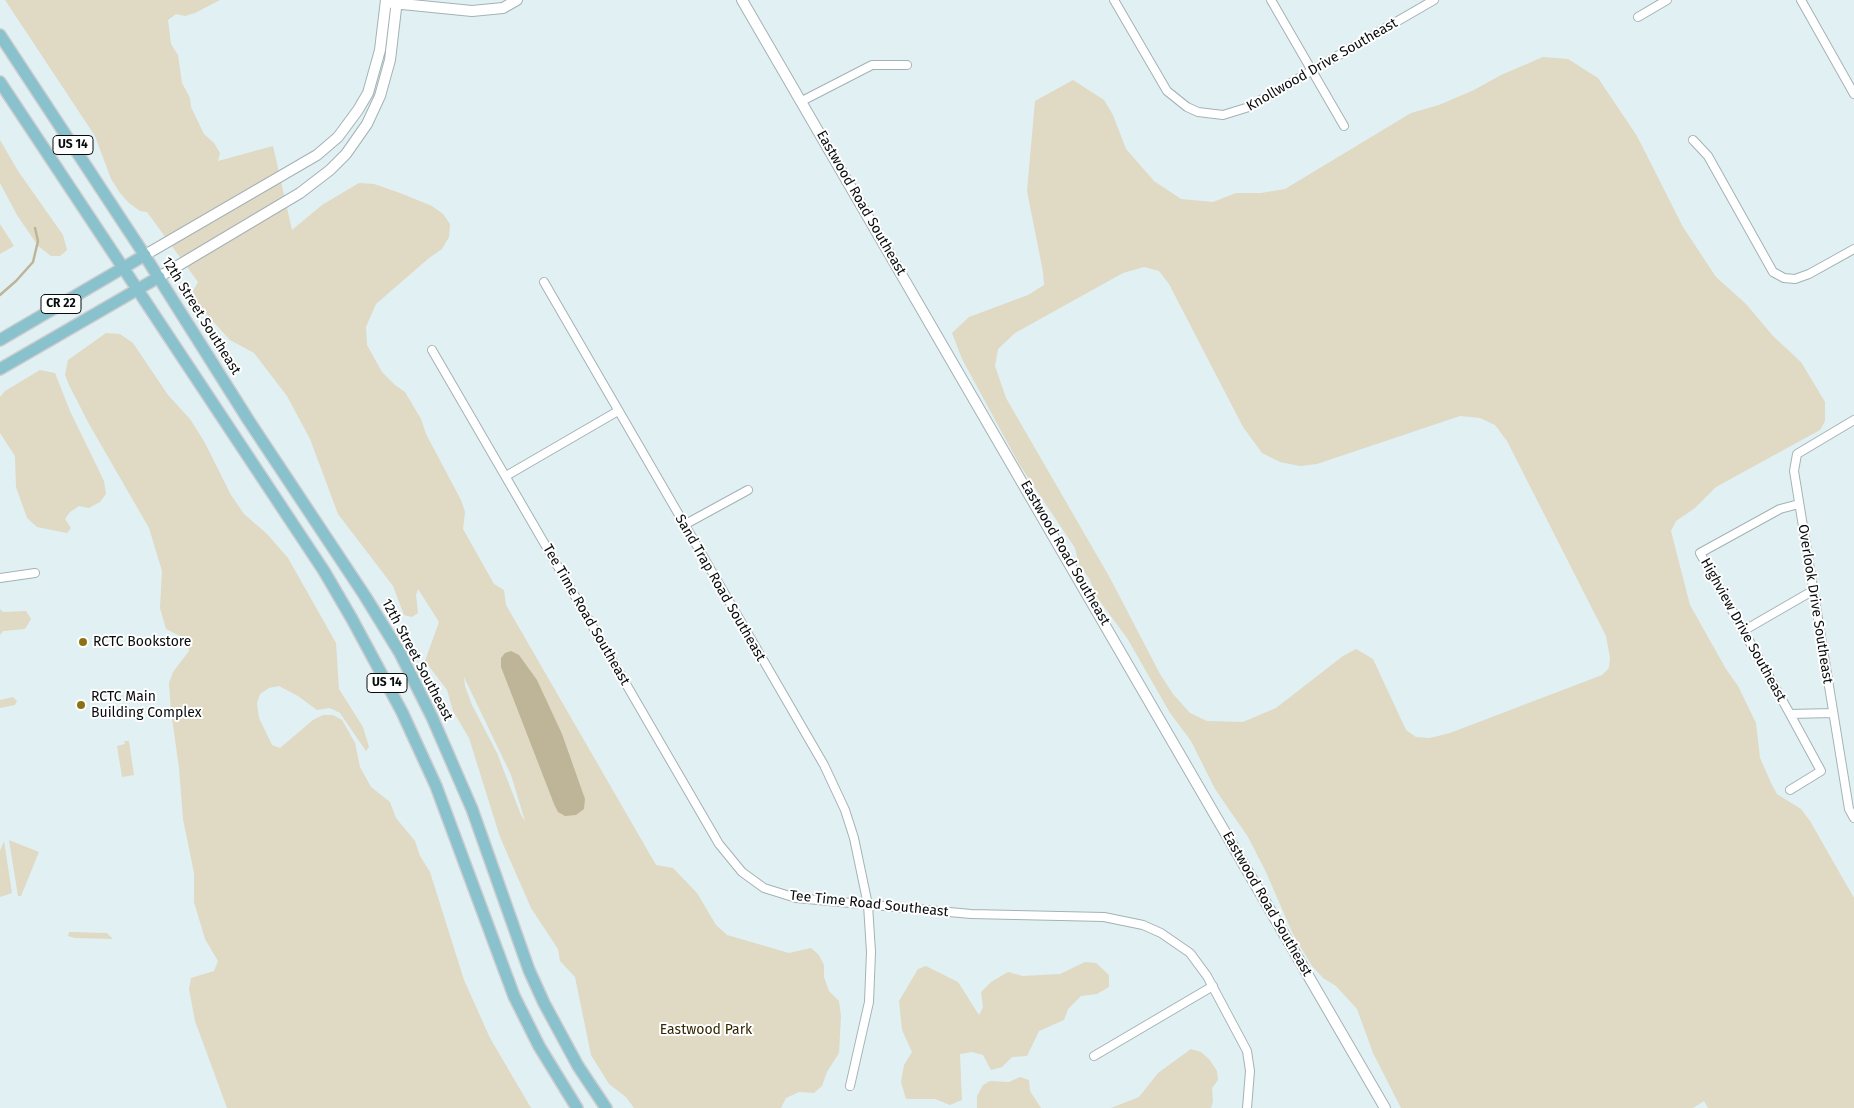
<!DOCTYPE html>
<html>
<head>
<meta charset="utf-8">
<style>
	body { margin:0 }
	canvas { display:block; background:#e1f0f3 }
</style>
</head>
<body>
<canvas width="1854" height="1108"></canvas>
<script>
const g = document.querySelector('canvas').getContext('2d');
g.lineJoin = 'round';
function paint(path, color) {
  g.fillStyle = color;
  g.fill(path, 'evenodd');
}
function poly(rows) {
  const path = new Path2D();
  for (const r of rows) {
    path.moveTo(r[0], r[1]);
    for (let i = 2; i < r.length; i += 2) path.lineTo(r[i], r[i + 1]);
  }
  return path;
}
function stroke(path, color, width, dash) {
  g.strokeStyle = color;
  g.lineWidth = width;
  g.lineCap = dash ? 'butt' : 'round';
  g.setLineDash(dash || []);
  g.stroke(path);
}
function drawText(font, color, halo, rows, align = 'center') {
  g.font = font + ' "Fira Sans",sans-serif';
  g.lineWidth = 4;
  g.setLineDash([]);
  g.textBaseline = 'middle';
  g.strokeStyle = halo;
  g.fillStyle = color;
  for (const [text, x, y, turn = 0] of rows) {
    g.save();
    g.translate(x, y);
    g.rotate((+turn || 0) * Math.PI / 180);
    g.textAlign = isNaN(turn) ? turn : align;
    if (halo) g.strokeText(text, 0, 0);
    g.fillText(text, 0, 0);
    g.restore();
  }
}
const green = poly([
	[5,0,220,0,195,13,185,16,176,14,168,20,171,44,178,55,182,83,190,98,191,107,204,134,214,143,220,153,218,161,273,146,292,230,322,205,359,183,374,184,400,193,432,206,443,214,450,224,449,237,442,249,429,258,376,304,366,327,367,345,382,372,395,385,405,392,421,419,426,434,461,500,465,512,463,529,494,584,504,590,506,605,656,865,673,868,697,893,716,925,727,935,789,953,811,948,819,955,824,965,824,977,829,991,839,1001,841,1016,839,1053,827,1072,822,1086,814,1093,799,1092,786,1098,781,1108,634,1108,626,1097,609,1084,591,1055,575,977,560,961,558,949,531,908,500,837,469,738,453,711,447,690,425,661,439,622,418,589,416,595,418,613,412,617,404,615,393,586,338,514,310,439,287,396,254,353,230,340,198,305,193,291,198,282,147,212,140,211,129,203,120,193,111,179,95,136],
	[464,677,511,775,525,821,521,815,497,753,472,705,465,686],
	[1543,57,1568,59,1598,78,1637,136,1683,227,1716,277,1746,304,1773,336,1801,362,1825,402,1825,421,1820,430,1716,487,1695,508,1676,521,1671,531,1690,605,1726,669,1738,686,1756,723,1760,758,1772,785,1777,794,1801,809,1810,821,1854,898,1854,1108,1708,1108,1704,1101,1693,1108,1401,1108,1373,1053,1357,1009,1336,986,1323,978,1312,966,1293,934,1265,870,1248,837,1215,789,1191,741,1170,713,1127,638,1096,596,1090,580,1079,564,1075,548,1019,464,962,359,952,333,969,317,1028,295,1044,285,1043,272,1027,191,1035,101,1073,80,1104,100,1113,115,1126,149,1154,181,1181,199,1213,202,1236,193,1261,193,1285,189,1411,113,1439,105,1474,90,1501,75],
	[1144,267,1159,271,1169,284,1243,427,1262,453,1280,462,1300,466,1317,464,1460,416,1480,418,1495,425,1507,441,1606,636,1610,658,1609,668,1602,675,1450,733,1430,738,1416,737,1406,730,1373,659,1356,649,1343,656,1276,708,1243,722,1207,721,1190,713,1173,694,1160,674,1110,578,1006,398,995,366,998,349,1015,333,1123,273],
	[0,140,18,171,63,235,67,250,60,256,51,256,38,246,17,215,0,183],
	[0,224,14,246,0,254],
	[106,333,120,334,133,343,168,395,190,419,205,443,231,495,244,514,267,534,288,558,336,643,339,689,363,727,369,747,366,751,340,713,330,708,317,710,298,696,279,686,269,688,260,694,257,703,259,718,272,745,280,748,313,720,323,715,333,715,342,720,355,743,360,767,371,787,390,802,396,818,415,841,420,856,430,872,464,980,490,1038,531,1108,227,1108,195,1021,189,989,191,978,214,971,218,961,205,939,194,902,194,873,183,819,179,768,171,711,169,683,173,672,189,651,188,644,184,638,166,629,160,608,162,571,149,528,89,424,69,385,65,375,68,360],
	[40,370,55,373,70,411,104,481,106,494,100,502,89,508,79,506,70,512,65,519,71,528,67,533,37,527,27,518,16,487,15,456,0,433,0,397,5,391],
	[0,609,3,612,26,611,31,619,25,629,3,631,0,635],
	[13,697,17,701,15,705,0,708,0,700],
	[124,741,129,741,134,775,122,777,117,746,125,744],
	[9,840,39,852,21,896,18,896],
	[4,841,12,893,0,897,0,851],
	[69,932,107,933,113,939,75,938,68,936],
	[1085,962,1096,963,1109,975,1109,987,1097,994,1081,996,1068,1009,1064,1020,1039,1031,1027,1056,1012,1057,1002,1067,991,1070,983,1055,972,1052,960,1054,962,1100,950,1105,935,1099,906,1099,901,1082,904,1065,912,1052,902,1030,899,1001,918,969,926,966,958,982,979,1015,983,1007,981,992,991,982,1008,972,1023,976,1060,974],
	[1191,1049,1201,1052,1209,1059,1217,1071,1218,1080,1212,1088,1213,1101,1211,1108,1111,1108,1139,1097,1158,1073],
	[1020,1077,1029,1080,1030,1091,1041,1108,977,1108,977,1096,983,1085,990,1081,1009,1082]
]);
const water = poly([
	[511,651,519,655,537,680,562,734,585,799,584,809,576,815,565,816,558,812,554,804,501,667,501,658,505,653]
]);
const stream = poly([
	[0,295,16,281,33,262,38,241,35,228]
]);
const street = poly([
	[1114,0,1167,91,1187,107,1198,112,1223,115,1249,107,1434,0],
	[1271,0,1344,126],
	[1801,0,1854,94],
	[1638,17,1667,0],
	[802,101,872,65,907,65],
	[1693,140,1708,156,1773,272,1784,278,1795,279,1809,274,1854,249],
	[544,282,824,765,845,810,854,838,868,905,871,952,869,1002,850,1086],
	[432,350,719,844,742,872,764,888,796,898,971,914,1104,917,1143,925,1161,933,1190,953,1207,976,1247,1051,1250,1071,1247,1108],
	[1854,420,1797,454,1794,471,1849,809,1854,818],
	[506,476,618,411],
	[1799,504,1780,509,1700,553,1790,714,1833,713],
	[684,525,748,490],
	[0,578,35,573],
	[1743,631,1814,590],
	[1790,714,1821,771,1790,790],
	[1094,1056,1213,986]
]);
const secondary = poly([
	[742,0,1385,1108],
	[392,3,472,11,503,8,517,0],
	[145,255,317,155,338,137,358,110,368,93,380,50,386,0],
	[159,277,300,193,330,170,346,154,367,124,380,96,390,60,397,0]
]);
const primary = poly([
	[0,35,140,248,249,421,365,596,400,653,432,717,472,809,529,970,544,1003,578,1066,606,1108],
	[0,82,324,571,352,619,402,712,436,786,514,996,539,1046,577,1108],
	[0,340,145,255],
	[0,369,159,277]
]);
const markers = [
	[83,642,5,"#8c7215"],
	[81,705,5,"#8c7215"]
];
const shields = [
	[73,145,40],
	[61,304,40],
	[387,683,40]
];
const shieldNames = [
	["US 14",73,145],
	["CR 22",61,304],
	["US 14",387,683]
];
const streetNames = [
	["Knollwood Drive Southeast",1322,65,-30],
	["Eastwood Road Southeast",861,203,60],
	["12th Street Southeast",201,316,58],
	["Eastwood Road Southeast",1065,553,60],
	["Sand Trap Road Southeast",720,588,60],
	["Overlook Drive Southeast",1815,604,81],
	["Tee Time Road Southeast",586,615,60],
	["Highview Drive Southeast",1743,630,61],
	["12th Street Southeast",417,660,62],
	["Tee Time Road Southeast",869,904,6],
	["Eastwood Road Southeast",1267,904,60]
];
const poiNames = [
	["RCTC Bookstore",93,642],
	["RCTC Main",91,697],
	["Building Complex",91,713]
];
const parkNames = [
	["Eastwood Park",706,1030]
];
paint(green, '#e0d9c4');
paint(water, '#beb598');
stroke(stream, '#beb598', 2.5);
stroke(street, '#a4b2b5', 10);
stroke(secondary, '#a4b2b5', 12);
stroke(primary, '#cececf', 14);
stroke(street, '#fff', 8);
stroke(secondary, '#fff', 10);
stroke(primary, '#89c1cd', 11);
for (const [x, y, r, color] of markers) {
  const dot = new Path2D();
  dot.arc(x, y, r, 0, 2 * Math.PI);
  g.fillStyle = color;
  g.fill(dot);
  stroke(dot, '#fff', 2);
}
for (const [x, y, w] of shields) {
  const box = new Path2D();
  box.roundRect(x - w / 2, y - 9.5, w, 19, 4);
  g.fillStyle = '#fff';
  g.fill(box);
  stroke(box, '#080c0d', 1);
}
drawText('bold 12px', '#080c0d', null, shieldNames);
drawText('14px', '#080c0d', '#fff', streetNames);
drawText('14px', '#080c0d', '#fff', poiNames, 'left');
drawText('14px', '#332801', '#fff', parkNames);
</script>
</body>
</html>
